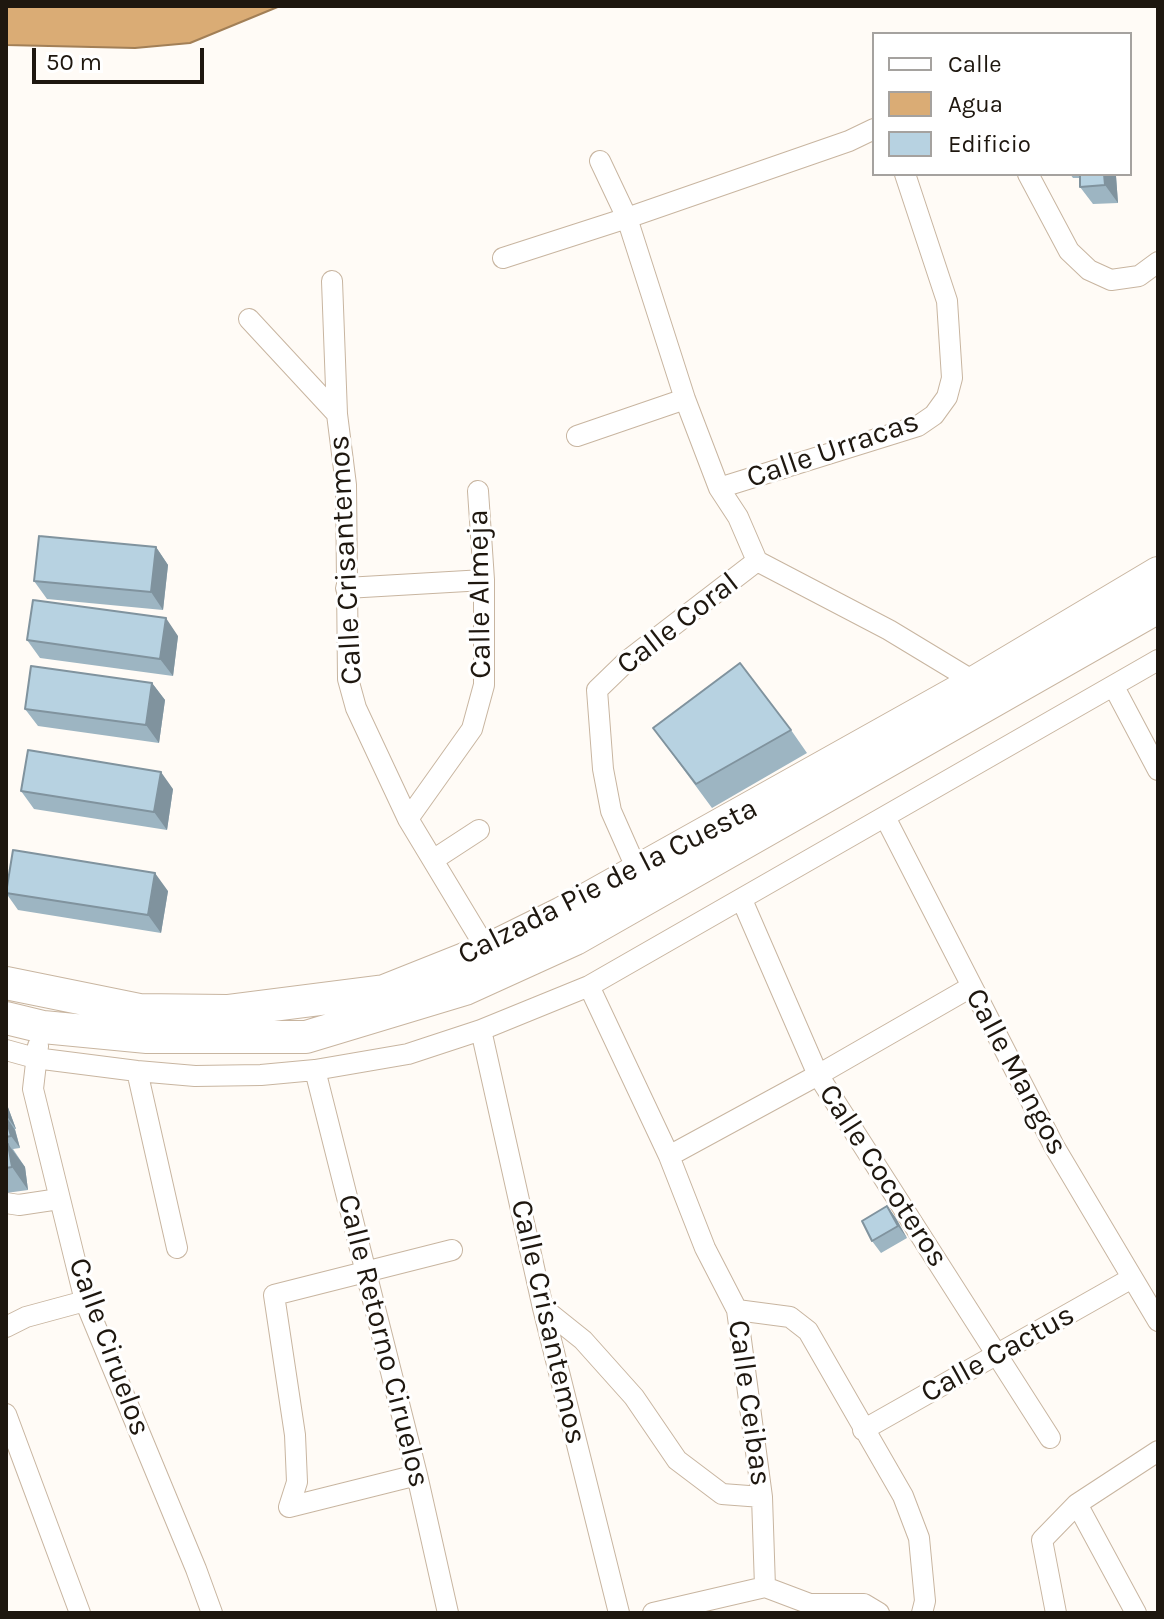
<!DOCTYPE html>
<html>
<head>
<meta charset="utf-8">
<style>
	body { margin:0 }
	#map { position:relative; width:1164px; height:1619px; overflow:hidden; background:#fffbf6; font-family:Karla,sans-serif }
	canvas { display:block }
	.frame { position:absolute; inset:0; border:8px solid #1e170f; pointer-events:none }
	.legend { position:absolute; left:872px; top:32px; width:260px; height:144px; box-sizing:border-box; background:#fff; border:2px solid #a5a29f; margin:0; padding:10px 14px; list-style:none; font-size:24px; color:#1e170f }
	.legend li { display:flex; align-items:center; gap:16px; height:40px }
	.legend b { width:40px; border:2px solid #a5a29f }
	.scale { position:absolute; left:32px; top:48px; width:172px; height:36px; box-sizing:border-box; border:4px solid #1e170f; border-top:0; padding-left:10px; font-size:24px; line-height:28px; white-space:nowrap; color:#1e170f; -webkit-text-stroke:6px #fff; paint-order:stroke }
</style>
</head>
<body>
<div id="map">
<canvas width="1164" height="1619"></canvas>
<div class="frame"></div>
<ul class="legend">
<li><b style="height:10px;background:#fff"></b>Calle</li>
<li><b style="height:22px;background:#daac75"></b>Agua</li>
<li><b style="height:22px;background:#b7d2e1"></b>Edificio</li>
</ul>
<div class="scale">50 m</div>
</div>
<script>
const g = document.querySelector('canvas').getContext('2d');
g.lineJoin = 'round';
function paint(path, color) {
  g.fillStyle = color;
  g.fill(path, 'evenodd');
}
function poly(rows) {
  const path = new Path2D();
  for (const r of rows) {
    path.moveTo(r[0], r[1]);
    for (let i = 2; i < r.length; i += 2) path.lineTo(r[i], r[i + 1]);
  }
  return path;
}
function stroke(path, color, width, dash) {
  g.strokeStyle = color;
  g.lineWidth = width;
  g.lineCap = dash ? 'butt' : 'round';
  g.setLineDash(dash || []);
  g.stroke(path);
}
function drawText(font, color, halo, rows, align = 'center') {
  g.font = font + ' Karla,sans-serif';
  g.lineWidth = 6;
  g.setLineDash([]);
  g.textBaseline = 'middle';
  g.strokeStyle = halo;
  g.fillStyle = color;
  for (const [text, x, y, turn = 0] of rows) {
    g.save();
    g.translate(x, y);
    g.rotate((+turn || 0) * Math.PI / 180);
    g.textAlign = isNaN(turn) ? turn : align;
    if (halo) g.strokeText(text, 0, 0);
    g.fillText(text, 0, 0);
    g.restore();
  }
}
const water = poly([
	[6,6,280,6,190,43,135,48,6,45,6,6]
]);
const street = poly([
	[600,161,627,218,685,399,719,488,738,517,757,561,889,630,975,682],
	[1028,174,1069,251,1089,270,1111,280,1139,276,1158,262],
	[503,258,627,218,849,141,874,129],
	[332,281,337,414,346,485,348,679,356,708,408,819,487,950],
	[249,319,337,414],
	[577,436,685,399],
	[719,488,918,426,934,415,947,397,952,378,947,301,905,174],
	[346,588,484,580],
	[1114,687,1158,770],
	[885,817,1054,1146,1158,1321],
	[408,819,472,729,484,685,484,580,478,491],
	[433,860,479,830],
	[638,872,611,811,603,769,597,690,627,661,757,561],
	[742,900,818,1075,1050,1438],
	[589,986,669,1156,705,1248,737,1310,762,1497,765,1587],
	[481,1030,543,1308,619,1613],
	[38,1046,33,1089,85,1301,196,1569,212,1613],
	[6,1050,35,1058,137,1071,195,1076,261,1075,315,1070,408,1054,481,1030,589,986,1158,660],
	[315,1070,417,1475,448,1613],
	[137,1071,177,1248],
	[669,1156,818,1075,971,987],
	[6,1203,19,1205,59,1199],
	[543,1308,583,1340,634,1397,677,1460,722,1494,762,1497],
	[737,1310,790,1317,808,1331,903,1496,919,1538,925,1601,922,1613],
	[6,1327,26,1317,85,1301],
	[6,1414,80,1613],
	[863,1430,1132,1278],
	[417,1475,289,1507,297,1482,295,1435,274,1295,452,1250],
	[1077,1504,1136,1613],
	[765,1587,810,1604,864,1604,879,1613],
	[653,1613,765,1587],
	[1056,1613,1042,1540,1077,1504,1158,1451]
]);
const primary = poly([
	[6,983,139,1010,227,1011,384,991,487,950,562,913,975,682,1158,573],
	[6,1018,43,1027,147,1037,306,1037,465,989,575,939,1158,607]
]);
const wall = poly([
	[1070,174,1115,174,1116,176,1118,203,1093,204,1080,187,1080,178,1073,178],
	[156,547,168,565,163,610,47,599,34,581],
	[178,636,173,676,40,658,27,640],
	[152,683,165,700,159,743,38,726,25,709],
	[653,728,791,730,807,753,712,808],
	[173,789,167,830,34,809,21,791],
	[168,891,161,933,18,910,6,893],
	[6,1102,16,1129,15,1129,20,1148,13,1149,25,1167,28,1190,6,1193],
	[887,1206,907,1238,881,1253,872,1241]
]);
const shadedWall = poly([
	[1104,174,1115,174,1116,176,1118,203,1105,185],
	[156,547,168,565,163,610,151,592],
	[166,618,178,636,173,676,160,659],
	[152,683,165,700,159,743,146,725],
	[161,772,173,789,167,830,154,812],
	[155,873,168,891,161,933,148,915],
	[6,1102,16,1129,6,1115],
	[7,1118,15,1130,20,1148,11,1136],
	[8,1144,25,1167,28,1190,12,1167],
	[887,1206,896,1218,907,1238,898,1226]
]);
const building = poly([
	[1080,174,1104,174,1105,185,1080,187,1080,174],
	[39,536,156,547,151,592,34,581,39,536],
	[33,600,166,618,160,659,27,640,33,600],
	[740,663,791,730,696,784,653,728,740,663],
	[31,666,152,683,146,725,25,709,31,666],
	[28,750,161,772,154,812,21,791,28,750],
	[13,850,155,873,148,915,6,893,13,850],
	[6,1118,11,1136,6,1137,6,1118],
	[6,1144,8,1144,12,1167,6,1168,6,1144],
	[887,1206,898,1226,872,1241,862,1221,887,1206]
]);
const streetNames = [
	["Calle Urracas",833,450,-19],
	["Calle Crisantemos",346,560,-93],
	["Calle Almeja",480,594,-91],
	["Calle Coral",678,624,-38],
	["Calzada Pie de la Cuesta",608,882,-27],
	["Calle Mangos",1016,1072,62],
	["Calle Cocoteros",883,1176,57],
	["Calle Crisantemos",548,1322,77],
	["Calle Retorno Ciruelos",383,1341,76],
	["Calle Ciruelos",109,1347,70],
	["Calle Cactus",998,1354,-29],
	["Calle Ceibas",749,1403,82]
];
paint(water, '#daac75');
stroke(water, '#a27f56', 2);
stroke(street, '#c8b5a0', 22);
stroke(primary, '#c8b5a0', 34);
stroke(street, '#fff', 20);
stroke(primary, '#fff', 32);
paint(wall, '#9db5c2');
paint(shadedWall, '#80939e');
paint(building, '#b7d2e1');
stroke(building, '#80939e', 2);
drawText('30px', '#1e170f', '#fff', streetNames);
</script>
</body>
</html>
